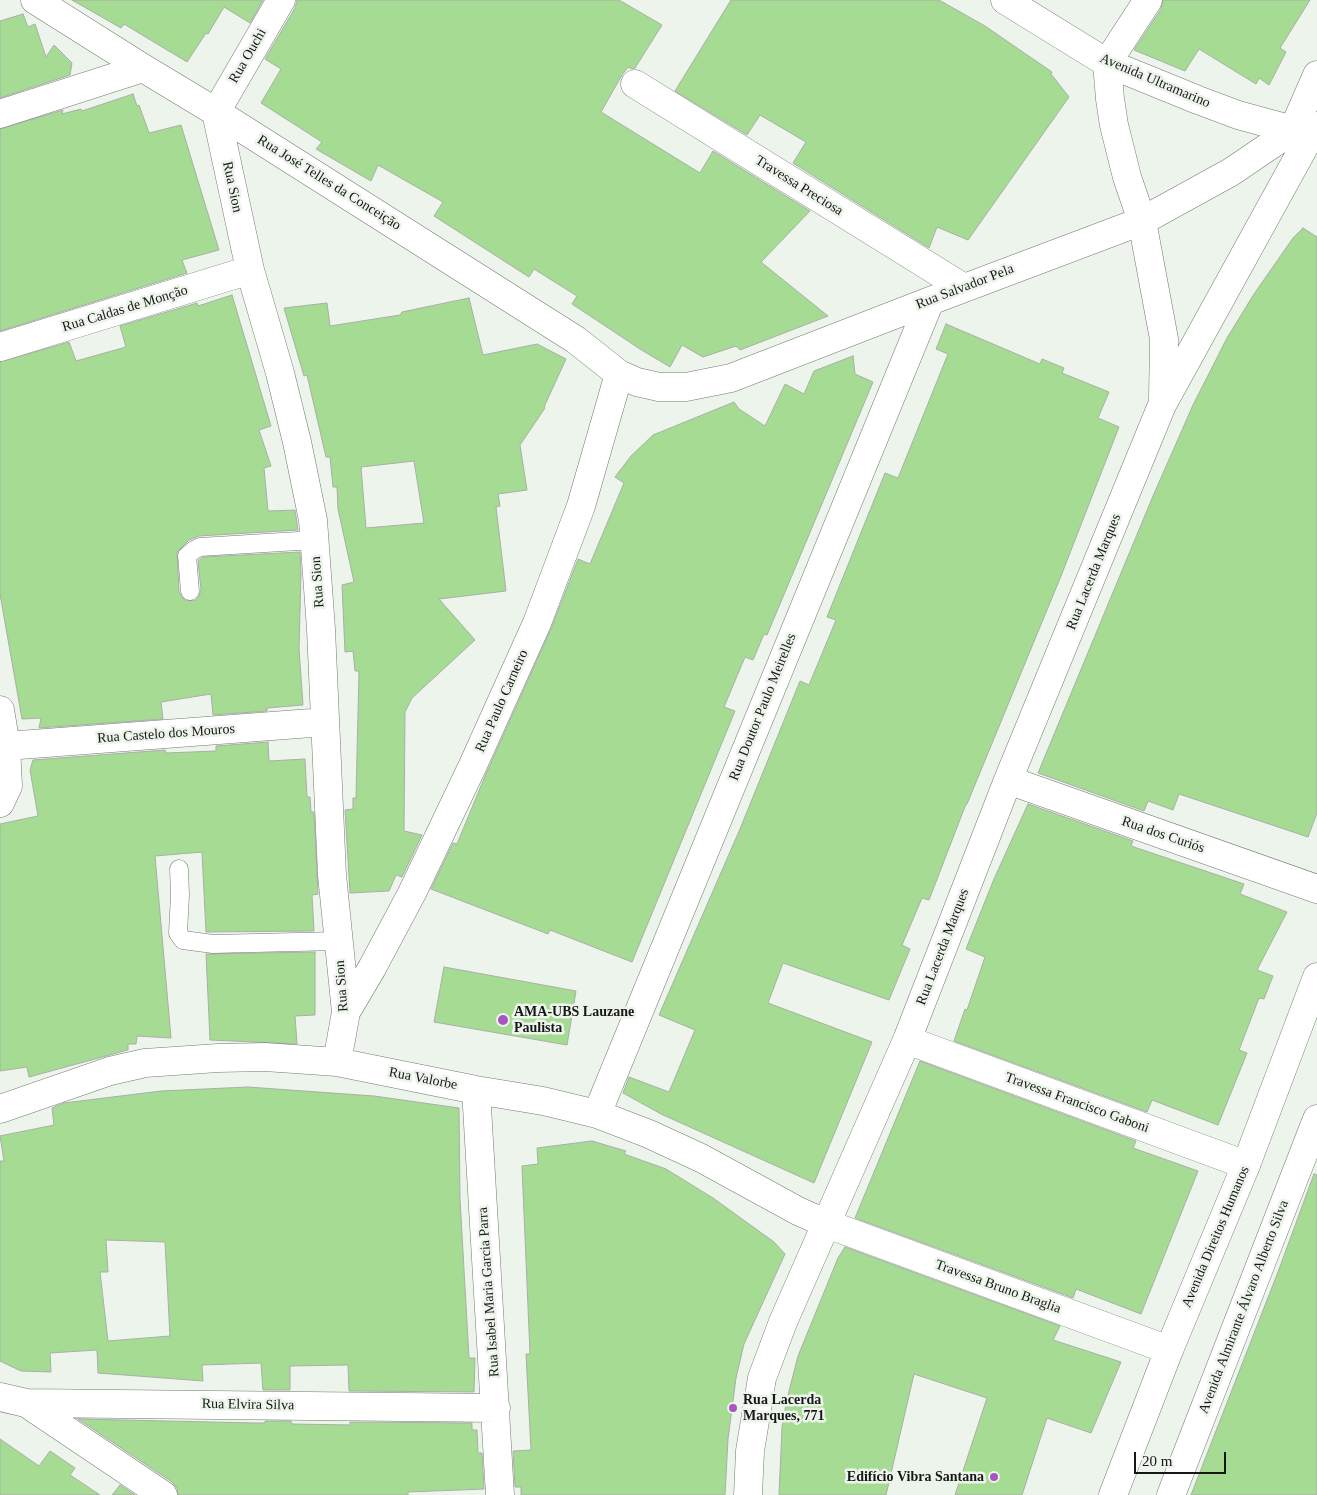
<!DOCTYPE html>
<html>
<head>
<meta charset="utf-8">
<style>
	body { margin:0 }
	#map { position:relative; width:1317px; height:1495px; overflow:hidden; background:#edf4eb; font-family:Georgia,serif }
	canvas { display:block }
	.scale { position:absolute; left:1134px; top:1452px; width:92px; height:22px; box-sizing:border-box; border:2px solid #161815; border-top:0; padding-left:6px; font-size:15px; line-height:18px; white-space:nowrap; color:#161815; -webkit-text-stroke:4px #edf4eb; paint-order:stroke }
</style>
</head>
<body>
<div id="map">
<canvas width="1317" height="1495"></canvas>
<div class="scale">20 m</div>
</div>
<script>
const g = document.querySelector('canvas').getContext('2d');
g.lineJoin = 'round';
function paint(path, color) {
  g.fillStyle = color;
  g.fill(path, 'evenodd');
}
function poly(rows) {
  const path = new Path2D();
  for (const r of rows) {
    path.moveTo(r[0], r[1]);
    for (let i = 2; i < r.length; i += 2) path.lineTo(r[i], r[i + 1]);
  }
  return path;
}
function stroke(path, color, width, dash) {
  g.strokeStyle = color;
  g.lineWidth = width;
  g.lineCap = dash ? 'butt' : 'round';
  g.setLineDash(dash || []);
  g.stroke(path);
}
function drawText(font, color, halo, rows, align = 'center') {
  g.font = font + ' Georgia,serif';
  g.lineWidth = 5;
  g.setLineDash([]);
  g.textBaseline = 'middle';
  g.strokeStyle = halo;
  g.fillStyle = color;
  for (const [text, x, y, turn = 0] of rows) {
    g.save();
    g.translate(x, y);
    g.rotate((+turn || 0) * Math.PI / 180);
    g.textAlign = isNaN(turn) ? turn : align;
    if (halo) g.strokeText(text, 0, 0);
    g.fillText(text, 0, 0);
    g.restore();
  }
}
const building = poly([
	[72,0,263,0,250,23,224,7,208,34,206,33,187,62,124,24,121,28,72,0],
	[297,0,619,0,662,25,635,68,632,69,628,67,622,75,601,112,700,173,713,151,810,211,761,262,828,316,740,350,736,346,703,357,682,345,670,367,640,349,572,304,577,296,534,269,529,277,434,216,443,202,378,165,371,181,316,149,322,142,261,103,281,69,265,59,295,8,297,0],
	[731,0,939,0,985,26,1052,72,1051,74,1069,97,968,240,937,227,929,248,793,163,806,142,760,115,747,135,675,91,731,0],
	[1163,0,1310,0,1280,48,1286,52,1269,85,1259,78,1256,84,1199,49,1185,71,1134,50,1161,9,1163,0],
	[23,14,28,27,35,24,46,57,54,45,72,63,70,75,0,98,0,21,23,14],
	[133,94,137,106,139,105,149,133,181,125,219,250,182,260,187,273,0,331,0,129,63,110,62,114,81,109,82,111,133,94],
	[1303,228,1317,237,1317,813,1308,837,1179,794,1173,810,1148,801,1144,811,1038,773,1153,496,1193,405,1227,338,1254,294,1293,238,1303,228],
	[232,295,271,426,259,430,271,466,264,468,268,511,295,510,298,530,199,536,189,540,177,552,179,592,182,597,186,601,196,600,199,596,201,590,198,561,203,557,300,552,301,573,299,649,303,705,267,708,267,711,213,715,211,694,161,702,163,719,39,728,41,718,22,719,0,594,0,362,69,342,76,361,126,347,120,326,197,303,198,306,232,295],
	[469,298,483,355,537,344,566,359,544,407,545,408,520,445,527,490,498,494,500,506,496,507,506,591,439,599,475,640,412,698,405,712,404,831,422,835,402,877,396,875,389,891,350,893,345,810,353,809,353,798,356,798,359,671,355,671,353,651,345,652,342,585,354,582,338,509,337,487,333,487,330,457,326,457,307,375,304,376,284,308,327,303,330,326,400,315,402,312,469,298],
	[414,461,424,523,366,528,361,467,414,461],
	[946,324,1040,364,1042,359,1064,368,1062,373,1109,392,1098,418,1119,427,1061,576,967,804,966,804,929,900,922,898,902,945,910,949,889,1000,783,963,768,1003,872,1042,814,1183,661,1114,623,1093,629,1077,669,1092,695,1030,659,1015,740,829,800,681,809,685,836,620,827,617,885,473,898,478,948,354,936,349,946,324],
	[853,356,855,374,873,382,767,635,764,634,753,660,745,657,724,707,735,711,632,962,550,930,548,934,431,889,453,843,457,844,485,776,551,629,578,559,590,564,624,483,615,477,631,456,653,435,734,402,739,409,765,426,785,384,804,394,814,371,853,356],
	[268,742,269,761,305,759,307,797,310,797,311,812,314,812,318,894,312,895,314,931,206,932,202,852,155,856,171,1038,137,1036,136,1044,128,1044,128,1050,29,1077,27,1067,0,1071,0,824,38,816,30,770,33,760,165,750,166,753,216,751,216,746,268,742],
	[1028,804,1133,841,1131,846,1244,884,1240,894,1287,912,1257,970,1273,976,1264,999,1259,998,1239,1050,1247,1053,1218,1125,1152,1100,1147,1112,954,1041,965,1009,967,1010,985,957,966,949,994,879,1028,804],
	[315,952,315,1015,295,1016,297,1044,210,1040,206,954,315,952],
	[444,967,576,991,567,1045,434,1022,444,967],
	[920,1061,1136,1141,1133,1148,1198,1171,1141,1314,1076,1289,1073,1298,855,1218,920,1061],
	[248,1087,374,1096,459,1108,460,1199,469,1358,475,1358,474,1392,349,1391,348,1365,290,1366,290,1390,263,1390,261,1363,202,1365,203,1381,98,1373,97,1350,50,1353,51,1372,21,1371,0,1361,0,1161,4,1161,0,1136,54,1125,52,1108,64,1103,161,1091,248,1087],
	[106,1240,165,1242,170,1336,108,1341,100,1272,108,1272,106,1240],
	[592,1141,626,1151,624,1154,666,1169,713,1198,774,1242,785,1254,744,1344,736,1378,728,1439,725,1495,521,1495,521,1487,515,1487,513,1451,531,1450,526,1354,530,1354,522,1166,538,1164,537,1148,592,1141],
	[1314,1174,1317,1175,1317,1495,1191,1495,1278,1272,1314,1174],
	[845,1247,1060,1326,1053,1340,1121,1362,1091,1433,1047,1418,1022,1495,955,1495,987,1398,914,1374,886,1495,779,1495,782,1427,787,1399,798,1356,838,1258,845,1247],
	[78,1419,255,1423,265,1423,265,1421,291,1421,291,1423,293,1424,350,1425,350,1422,472,1423,472,1430,477,1430,478,1453,482,1453,484,1489,408,1492,408,1495,178,1495,177,1488,172,1482,78,1419],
	[0,1439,39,1466,50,1451,75,1468,70,1475,100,1495,0,1495,0,1439],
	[120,1485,135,1495,112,1495,120,1485]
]);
const service = poly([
	[190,591,187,556,194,550,200,547,315,540],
	[179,869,180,895,178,933,183,940,213,944,338,941]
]);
const minor = poly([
	[35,0,143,68,216,112,576,340,619,374,637,382,659,387,686,387,731,378,930,301,1142,221,1231,172,1293,130,1317,75],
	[281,0,216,112,250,270,280,373,297,442,313,520,321,629,332,875,346,1012,337,1062],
	[1148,0,1107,63,1110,99,1114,125,1127,177,1142,221,1164,339,1163,399],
	[635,84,964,288],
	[0,114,143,68],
	[0,347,250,270],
	[0,710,6,746,8,786,0,803],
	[6,746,325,722],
	[1008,780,1317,889],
	[346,1012,372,968,412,893,473,765,537,623,581,506,619,374],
	[907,1040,1246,1165],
	[476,1090,500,1495],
	[0,1109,110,1071,145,1063,218,1058,265,1057,337,1062,476,1090,543,1101,597,1114,649,1134,701,1158,798,1211,827,1224,1169,1350],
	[597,1114,930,301],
	[0,1397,26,1403,496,1408],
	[26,1403,163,1495],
	[748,1495,750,1451,762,1378,783,1322,907,1040,1008,780,1162,405,1315,127],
	[1171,1495,1317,1119]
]);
const tertiary = poly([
	[1005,0,1107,63,1198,100,1238,115,1293,130,1317,126]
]);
const secondary = poly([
	[1113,1495,1169,1350,1246,1165,1317,977]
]);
const markers = [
	[503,1020,6,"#a954c3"],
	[733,1408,5,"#a954c3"],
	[994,1477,5,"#a954c3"]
];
const streetNames = [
	["Rua Ouchi",248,56,-60],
	["Avenida Ultramarino",1155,81,23],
	["Rua José Telles da Conceição",329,183,32],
	["Travessa Preciosa",799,186,32],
	["Rua Sion",232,187,78],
	["Rua Salvador Pela",965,287,-21],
	["Rua Caldas de Monção",125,309,-17],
	["Rua Lacerda Marques",1094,572,-68],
	["Rua Sion",318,582,-94],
	["Rua Paulo Carneiro",502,701,-66],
	["Rua Doutor Paulo Meirelles",763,707,-68],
	["Rua Castelo dos Mouros",166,734,-4],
	["Rua dos Curiós",1163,835,19],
	["Rua Lacerda Marques",943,947,-69],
	["Rua Sion",342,986,-94],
	["Rua Valorbe",423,1079,11],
	["Travessa Francisco Gaboni",1077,1103,20],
	["Avenida Direitos Humanos",1216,1237,-67],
	["Travessa Bruno Braglia",998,1287,20],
	["Rua Isabel Maria Garcia Parra",489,1292,-94],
	["Avenida Almirante Álvaro Alberto Silva",1244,1307,-69],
	["Rua Elvira Silva",248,1405,1]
];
const poiNames = [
	["AMA-UBS Lauzane",514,1012],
	["Paulista",514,1028],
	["Rua Lacerda",743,1400],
	["Marques, 771",743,1416],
	["Edifício Vibra Santana",984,1477,"right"]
];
paint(building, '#a5db93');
stroke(building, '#a8afa6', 1);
stroke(service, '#737a71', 19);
stroke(minor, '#737a71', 29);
stroke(tertiary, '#737a71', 29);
stroke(secondary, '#737a71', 29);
stroke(service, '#fff', 18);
stroke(minor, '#fff', 28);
stroke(tertiary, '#fff', 28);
stroke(secondary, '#fff', 28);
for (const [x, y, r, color] of markers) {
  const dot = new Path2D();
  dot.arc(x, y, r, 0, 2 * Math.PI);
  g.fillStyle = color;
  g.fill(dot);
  stroke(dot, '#edf4eb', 2);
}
drawText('14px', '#161815', '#edf4eb', streetNames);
drawText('bold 14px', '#161815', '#edf4eb', poiNames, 'left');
</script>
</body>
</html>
